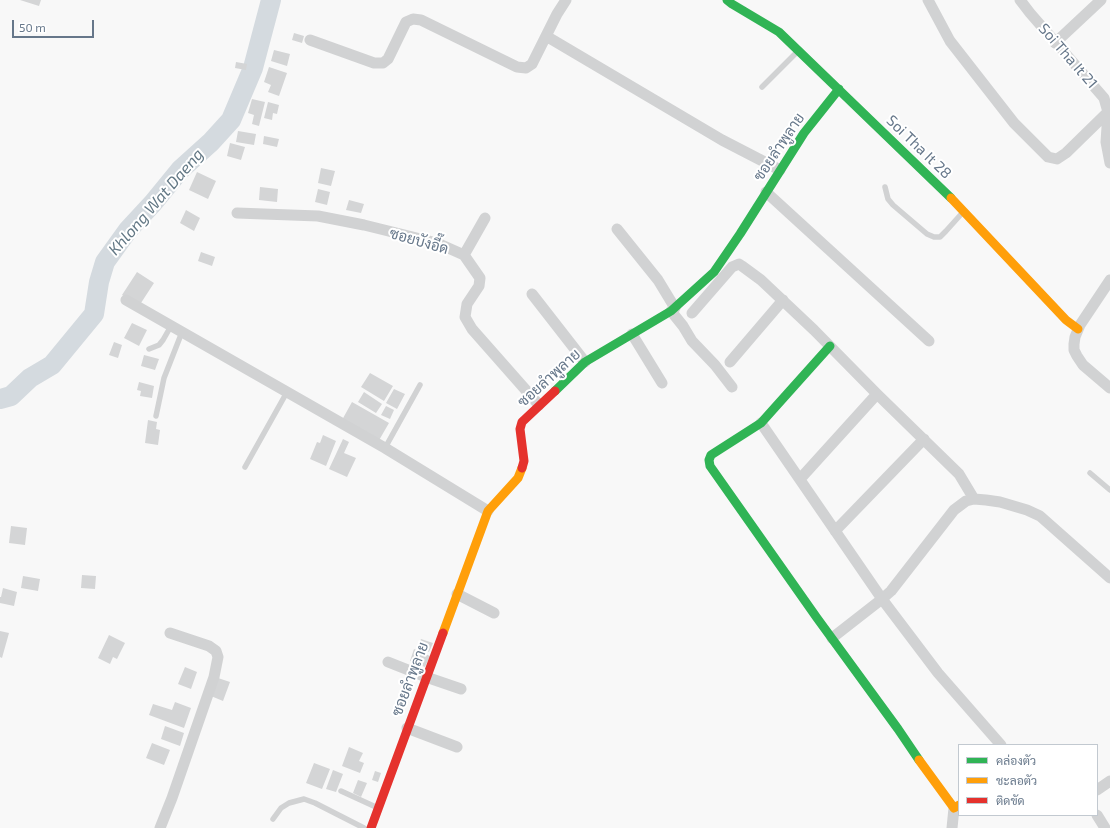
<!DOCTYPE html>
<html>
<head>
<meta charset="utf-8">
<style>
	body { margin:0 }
	#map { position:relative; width:1110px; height:828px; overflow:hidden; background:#f8f8f8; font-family:"Exo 2",Sarabun,sans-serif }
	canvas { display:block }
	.legend { position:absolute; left:958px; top:744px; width:140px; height:72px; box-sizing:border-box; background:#fff; border:1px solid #c2c9d0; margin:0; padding:5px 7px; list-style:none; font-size:12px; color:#66778a }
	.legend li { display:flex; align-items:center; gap:8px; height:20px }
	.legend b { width:20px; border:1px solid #c2c9d0 }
	.scale { position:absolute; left:12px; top:20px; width:82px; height:18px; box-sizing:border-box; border:2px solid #66778a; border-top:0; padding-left:5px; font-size:12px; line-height:14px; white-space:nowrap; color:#66778a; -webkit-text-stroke:3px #fff; paint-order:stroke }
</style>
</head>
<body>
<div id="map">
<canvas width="1110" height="828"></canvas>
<ul class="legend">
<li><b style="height:5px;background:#30b455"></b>คล่องตัว</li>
<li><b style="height:5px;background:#ff9f0a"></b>ชะลอตัว</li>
<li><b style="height:5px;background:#e5322d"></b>ติดขัด</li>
</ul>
<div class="scale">50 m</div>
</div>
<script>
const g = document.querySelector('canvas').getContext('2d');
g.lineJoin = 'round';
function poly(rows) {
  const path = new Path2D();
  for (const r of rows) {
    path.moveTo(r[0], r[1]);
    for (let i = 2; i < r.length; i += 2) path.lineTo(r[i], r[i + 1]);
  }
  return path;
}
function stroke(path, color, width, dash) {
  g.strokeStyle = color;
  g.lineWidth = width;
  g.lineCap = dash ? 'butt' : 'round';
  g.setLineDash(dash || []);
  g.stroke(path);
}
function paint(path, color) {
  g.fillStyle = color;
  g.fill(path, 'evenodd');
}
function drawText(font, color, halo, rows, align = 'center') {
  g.font = font + ' "Exo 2",Sarabun,sans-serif';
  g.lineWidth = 4;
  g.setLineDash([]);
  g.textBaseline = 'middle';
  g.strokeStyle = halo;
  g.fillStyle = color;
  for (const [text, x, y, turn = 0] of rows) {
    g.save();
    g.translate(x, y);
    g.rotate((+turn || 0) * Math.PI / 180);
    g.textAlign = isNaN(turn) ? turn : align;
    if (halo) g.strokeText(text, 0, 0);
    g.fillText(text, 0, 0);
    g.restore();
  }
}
const river = poly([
	[0,399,11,396,30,378,52,365,94,314,99,282,105,262,128,230,153,203,180,170,211,142,231,120,253,68,271,0]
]);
const building = poly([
	[20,0,41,0,39,6],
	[294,33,304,36,302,43,292,40],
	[274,50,290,54,287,66,271,61],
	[236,62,247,64,246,70,235,68],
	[269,67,287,73,279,96,268,92,271,85,264,82],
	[252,99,265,102,259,126,252,124,254,115,248,113],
	[268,102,279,105,277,114,273,113,272,120,264,118],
	[238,131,256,134,254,145,236,142],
	[264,136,279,139,277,147,263,144],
	[230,143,245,147,241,160,227,156],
	[321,168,335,171,331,186,318,183],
	[197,172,216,181,208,199,189,190],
	[260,187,278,189,277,202,259,200],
	[318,189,330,192,327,205,315,202],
	[349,200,364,204,361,213,346,210],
	[186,210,200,218,194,231,180,223],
	[201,252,215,257,212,266,198,261],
	[137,272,154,283,139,306,122,295],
	[132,323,147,330,139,346,124,338],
	[114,342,122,345,118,358,109,355],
	[144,355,159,359,155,370,141,366],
	[370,373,393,386,384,401,361,387],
	[139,382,154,386,152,398,140,396,141,391,137,390],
	[394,389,405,394,397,409,386,403],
	[364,392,382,404,376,413,358,402],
	[352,402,389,423,378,442,342,420],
	[386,406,394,410,390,419,381,415],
	[148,420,157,422,156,429,160,430,158,445,145,443],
	[323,435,336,441,326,466,310,459,317,442,320,443],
	[343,439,349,442,344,453,356,458,347,477,329,469],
	[11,526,27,528,25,545,9,543],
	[82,575,96,576,95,589,81,588],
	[23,576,40,579,38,591,21,588],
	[3,588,17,592,14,606,0,603,0,597,1,597],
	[0,631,9,633,2,658,0,657],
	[109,635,125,643,117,659,113,657,110,664,98,658],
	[421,639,433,643,429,652,418,647],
	[414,649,430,656,425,667,410,661],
	[185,667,197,672,191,689,178,684],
	[218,678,230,682,223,701,211,696],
	[175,702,191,708,184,728,149,715,153,704,172,710],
	[165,726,184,733,180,746,161,739],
	[152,743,170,750,164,765,146,758],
	[349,747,363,753,359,761,364,763,360,773,342,766],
	[314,763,330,769,322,789,306,783],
	[333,770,343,774,336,792,326,789],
	[375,771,381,773,378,782,372,780],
	[358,780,367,783,361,797,353,793]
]);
const lane = poly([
	[762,87,798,51],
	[885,187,888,199,893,205,927,234,934,237,940,237,946,231,964,211],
	[149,349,159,345,163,340,171,326],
	[156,416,164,378,182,332],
	[385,448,420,385],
	[245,467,287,392],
	[1090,473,1110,490],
	[341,791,378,808],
	[273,819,281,808,289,803,304,799,315,803,364,828]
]);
const street = poly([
	[928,0,950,41,1014,123,1048,157,1057,159,1066,153,1108,112],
	[1020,0,1030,13,1104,98,1108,112,1106,142,1110,163],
	[546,36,722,140,780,170],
	[310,40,374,63,383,63,388,59,406,22,413,19,421,20,517,67,526,68,532,64,557,14,566,0],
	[1055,43,1101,0],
	[766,192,929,341],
	[237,213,318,216,364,225,437,243,464,255,480,278,479,286,467,304,465,317,472,329,539,405],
	[617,229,658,280,675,308],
	[464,255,485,218],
	[1110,280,1080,325,1075,337,1074,344,1074,350,1077,356,1083,365,1110,388],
	[532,294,585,362],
	[126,300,385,448,488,511],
	[671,311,683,326,692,341,715,365,732,387],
	[692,313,732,267,739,264,742,266,761,280,814,330,877,394,959,474,974,499],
	[632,334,662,383],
	[730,362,783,300],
	[761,423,882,599,938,673,1001,745],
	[800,479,877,394],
	[835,531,924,439],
	[457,594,494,613],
	[832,638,882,599,891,591,954,510,966,501,974,499,986,500,1000,502,1027,510,1040,516,1110,578],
	[388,662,426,677,461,689],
	[407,728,457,747],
	[1097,790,1110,781],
	[1097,815,1105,828],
	[160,828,172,798,214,677,218,657,216,651,209,646,170,633],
	[952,828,954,808]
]);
const fast = poly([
	[727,0,732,4,779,32,951,198],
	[830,346,761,423,711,455,709,460,710,466,817,618,898,729,919,760],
	[555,391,585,362,671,311,714,272,740,234,804,133,839,89]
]);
const slow = poly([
	[951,198,1066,320,1078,329],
	[443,633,488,511,518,478,522,468],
	[919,760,954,808,959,805]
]);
const jam = poly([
	[522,468,524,461,520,429,522,422,555,391],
	[371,828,443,633]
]);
const streetNames = [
	["Soi Tha It 21",1068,56,49],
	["ซอยลำพูลาย",779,147,-56],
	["Soi Tha It 28",919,147,44],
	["ซอยบังอี๊ด",419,241,16],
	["ซอยลำพูลาย",549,378,-42],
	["ซอยลำพูลาย",410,679,-69]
];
const waterNames = [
	["Khlong Wat Daeng",156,202,-49]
];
stroke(river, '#d4dadf', 20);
paint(building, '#d4d5d6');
stroke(lane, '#d1d2d3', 5.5);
stroke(street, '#d1d2d3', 11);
stroke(fast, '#30b455', 9);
stroke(slow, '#ff9f0a', 9);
stroke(jam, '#e5322d', 9);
drawText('15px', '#66778a', '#fff', streetNames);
drawText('italic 16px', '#637885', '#fff', waterNames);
</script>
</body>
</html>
